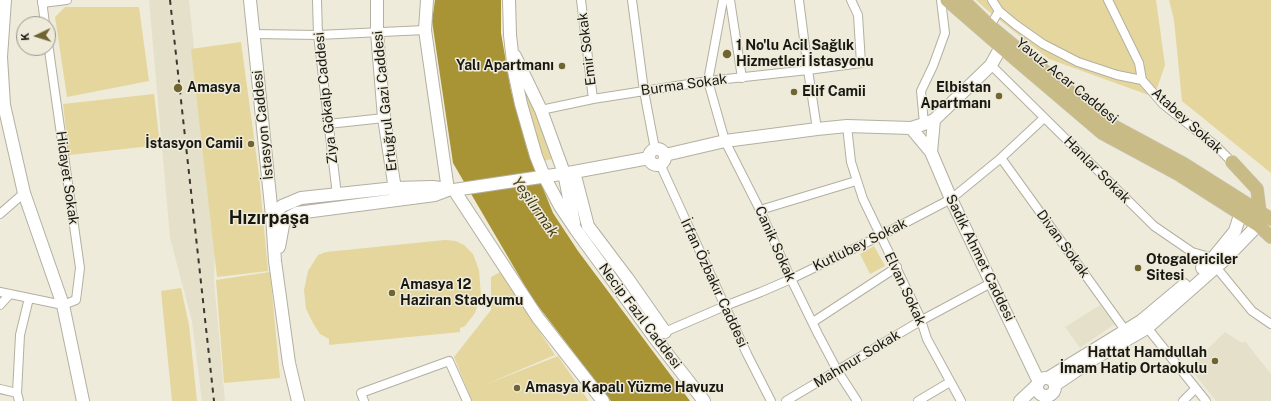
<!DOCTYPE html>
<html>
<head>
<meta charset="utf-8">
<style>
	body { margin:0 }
	#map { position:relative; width:1271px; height:401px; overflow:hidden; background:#eeebdb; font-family:"Public Sans",sans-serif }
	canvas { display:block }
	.north { position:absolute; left:16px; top:16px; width:40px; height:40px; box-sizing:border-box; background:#eeebdb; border:1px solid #98968b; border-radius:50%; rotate:266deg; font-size:11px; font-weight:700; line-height:16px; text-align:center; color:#181712 }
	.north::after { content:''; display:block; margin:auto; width:14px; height:18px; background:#706431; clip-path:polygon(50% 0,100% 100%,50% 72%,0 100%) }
</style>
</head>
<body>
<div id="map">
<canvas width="1271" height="401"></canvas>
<div class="north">K</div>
</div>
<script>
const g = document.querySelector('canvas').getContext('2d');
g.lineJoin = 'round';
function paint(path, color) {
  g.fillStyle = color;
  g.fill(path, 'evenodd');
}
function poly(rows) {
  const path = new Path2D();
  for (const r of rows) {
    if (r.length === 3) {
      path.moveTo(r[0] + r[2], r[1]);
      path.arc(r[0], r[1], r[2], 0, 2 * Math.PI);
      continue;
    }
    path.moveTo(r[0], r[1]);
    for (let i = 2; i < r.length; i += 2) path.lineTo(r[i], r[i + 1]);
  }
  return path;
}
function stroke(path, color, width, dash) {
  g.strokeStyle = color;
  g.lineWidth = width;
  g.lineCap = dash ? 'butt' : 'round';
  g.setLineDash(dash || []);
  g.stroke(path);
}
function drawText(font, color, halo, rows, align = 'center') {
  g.font = font + ' "Public Sans",sans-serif';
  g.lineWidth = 3;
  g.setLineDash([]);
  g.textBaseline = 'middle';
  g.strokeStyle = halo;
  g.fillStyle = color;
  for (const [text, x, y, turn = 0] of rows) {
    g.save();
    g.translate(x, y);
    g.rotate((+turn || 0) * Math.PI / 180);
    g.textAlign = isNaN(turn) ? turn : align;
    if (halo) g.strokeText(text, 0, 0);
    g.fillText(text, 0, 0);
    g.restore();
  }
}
const built = poly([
	[149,0,189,0,215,250,214,281,225,401,202,401,192,321,170,238],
	[1100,305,1115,324,1080,348,1065,327],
	[1225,332,1242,343,1245,341,1271,374,1271,401,1216,401,1189,367]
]);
const green = poly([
	[976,0,1156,0,1165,65,1154,97,1049,59,987,10],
	[1169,0,1271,0,1271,173,1182,101,1174,20],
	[65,7,139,7,149,81,67,97,55,17],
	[241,42,259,175,268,271,217,277,191,49],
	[519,71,557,158,543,161,536,140],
	[154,94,160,145,69,155,63,104],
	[445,240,456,241,464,245,473,254,479,270,481,296,475,313,465,326,460,328,460,332,329,345,329,339,320,334,313,323,306,309,304,290,308,271,318,255,326,252],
	[874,246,885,266,870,274,860,254],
	[270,272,280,378,224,383,216,280],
	[500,272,555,355,484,385,558,356,588,400,588,401,472,401,454,357,491,310,491,277],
	[181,288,189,325,197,401,172,401,161,291]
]);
const water = poly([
	[435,0,501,0,501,33,511,91,527,149,553,213,578,251,690,401,611,401,532,298,453,163,432,21]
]);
const street = poly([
	[42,0,45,24],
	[317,0,318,35,337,195],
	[581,0,593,99],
	[632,0,644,91,655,149],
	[723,0,708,81,725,141,760,210,791,279,818,334,837,370,857,401],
	[730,0,742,78],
	[799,0,808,70,817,129],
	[42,3,67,0],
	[999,11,1016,25,1043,44,1078,62,1117,75,1142,80,1139,63,1108,0],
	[990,26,999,11,992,0],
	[254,34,318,35,425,30],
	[991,65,1154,226,1192,252,1213,258,1216,267,1252,311,1271,324],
	[1142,80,1163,104,1216,146,1232,162],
	[541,110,593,99,708,81,808,70,861,63,858,15,851,0],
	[328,124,384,118],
	[924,124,921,91,933,66,945,33,941,0],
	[847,126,851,162,863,199,920,317,927,339,961,401],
	[1001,158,1125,330],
	[660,164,747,354,771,401],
	[760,210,856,181],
	[0,214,24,193],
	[0,292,63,305,76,300,80,268,48,43],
	[0,305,10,294],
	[813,322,897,267],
	[1145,325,1206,401],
	[660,334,725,306,761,292,791,279,880,236,951,199,1001,158,1044,118],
	[0,389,17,393],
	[19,401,17,393,20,335,29,298],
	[364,401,361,393,449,361,467,401],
	[786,401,922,320,991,283],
	[918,401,950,382],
	[1183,401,1195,389]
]);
const secondary = poly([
	[5,0,1,57,4,105,24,193,63,305,83,401],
	[250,0,272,216,275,261,289,363,298,401],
	[377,0,377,32,384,118,396,196],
	[427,0,425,30,448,190],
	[509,0,510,35,514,71,521,104,536,156,544,176,560,206,576,230,654,337,704,401],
	[515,56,541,110,564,173,574,223],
	[911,128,931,152,951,199,1039,382],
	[657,157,8],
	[931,152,934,120],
	[665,155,725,141,817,129,847,126,911,128,924,124,934,120,991,65,1001,47],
	[574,172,588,226,628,279,665,332],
	[454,190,538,318,603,401],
	[272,216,282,206,301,198,395,188,433,187,454,190,574,172,649,158],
	[279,247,284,220,297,213,435,195,448,190],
	[1202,268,1213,258,1235,231,1240,215],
	[1046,387,9],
	[1048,378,1141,321,1184,285],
	[1055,385,1095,358,1147,328,1223,261,1258,225],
	[1020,401,1037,385]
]);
const primary = poly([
	[947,0,1001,47,1102,133,1178,174,1258,225,1271,237],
	[963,0,990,26,1108,123,1184,164,1271,219],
	[1232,162,1257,189,1260,213,1259,218]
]);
const rail = poly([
	[170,0,214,401]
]);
const markers = [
	[727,54,5,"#706431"],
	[562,66,4,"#706431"],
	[178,88,5,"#706431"],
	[794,92,4,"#706431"],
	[999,96,4,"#706431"],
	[251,144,4,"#706431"],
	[1138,268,4,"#706431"],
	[392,293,4,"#706431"],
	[1215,361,4,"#706431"],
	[517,388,4,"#706431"]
];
const poiNames = [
	["1 No'lu Acil Sağlık",736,46],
	["Hizmetleri İstasyonu",736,62],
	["Yalı Apartmanı",554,66,"right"],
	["Amasya",187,88],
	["Elbistan",991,88,"right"],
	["Apartmanı",991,104,"right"],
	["Elif Camii",802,92],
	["İstasyon Camii",243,144,"right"],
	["Otogalericiler",1146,260],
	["Sitesi",1146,276],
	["Amasya 12",400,285],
	["Haziran Stadyumu",400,301],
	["Hattat Hamdullah",1207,353,"right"],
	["İmam Hatip Ortaokulu",1207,369,"right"],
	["Amasya Kapalı Yüzme Havuzu",525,388]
];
const streetNames = [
	["Emir Sokak",587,49,-97],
	["Yavuz Acar Caddesi",1067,81,39],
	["Burma Sokak",684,85,-8],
	["Ziya Gökalp Caddesi",326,98,-96],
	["Ertuğrul Gazi Caddesi",385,101,-96],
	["Atabey Sokak",1187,121,42],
	["İstasyon Caddesi",263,125,-96],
	["Hanlar Sokak",1097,170,45],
	["Hidayet Sokak",67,178,82],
	["Canik Sokak",775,244,66],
	["Divan Sokak",1063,244,54],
	["Kutlubey Sokak",860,245,-26],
	["Sadık Ahmet Caddesi",980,258,64],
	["İrfan Özbakır Caddesi",714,283,65],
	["Elvan Sokak",905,289,65],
	["Necip Fazıl Caddesi",640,316,53],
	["Mahmur Sokak",857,359,-31]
];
const waterNames = [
	["Yeşilırmak",535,207,55]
];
const districtNames = [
	["Hızırpaşa",269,218]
];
paint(built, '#e5e0c9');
paint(green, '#e4d69c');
paint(water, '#a89335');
stroke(street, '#b3b0a1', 10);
stroke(secondary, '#b3b0a1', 14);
stroke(primary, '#cccccb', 14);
stroke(street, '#fff', 8);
stroke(secondary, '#fff', 12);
stroke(primary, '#c8bb86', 13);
stroke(rail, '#3a3832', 2, [5, 5]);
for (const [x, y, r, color] of markers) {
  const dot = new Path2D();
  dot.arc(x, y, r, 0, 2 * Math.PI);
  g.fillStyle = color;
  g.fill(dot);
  stroke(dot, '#eeebdb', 1.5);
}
drawText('bold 14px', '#181712', '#eeebdb', poiNames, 'left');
drawText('14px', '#181712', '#eeebdb', streetNames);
drawText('italic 15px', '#453c15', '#eeebdb', waterNames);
drawText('bold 18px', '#181712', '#eeebdb', districtNames);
</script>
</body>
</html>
